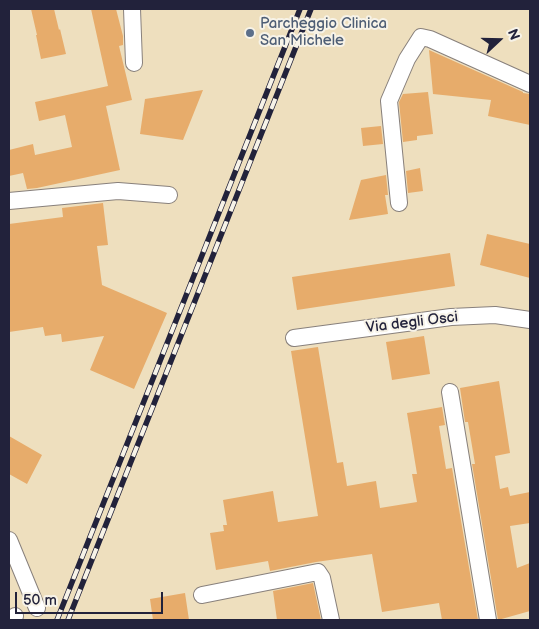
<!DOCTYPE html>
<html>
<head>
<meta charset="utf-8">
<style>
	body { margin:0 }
	#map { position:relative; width:539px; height:629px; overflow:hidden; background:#eedfbe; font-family:"Balsamiq Sans",sans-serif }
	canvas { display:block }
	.frame { position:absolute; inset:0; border:10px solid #22223b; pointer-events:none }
	.north { position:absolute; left:474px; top:15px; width:50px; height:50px; -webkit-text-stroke:4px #f7f3e8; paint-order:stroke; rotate:69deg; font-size:14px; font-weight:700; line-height:20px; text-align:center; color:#22223b }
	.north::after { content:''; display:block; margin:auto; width:18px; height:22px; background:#22223b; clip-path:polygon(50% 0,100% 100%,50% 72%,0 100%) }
	.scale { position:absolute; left:15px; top:592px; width:148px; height:22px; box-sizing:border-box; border:2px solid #22223b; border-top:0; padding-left:6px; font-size:15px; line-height:18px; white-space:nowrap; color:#22223b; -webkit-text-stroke:4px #f7f3e8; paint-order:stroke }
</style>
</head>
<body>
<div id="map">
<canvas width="539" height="629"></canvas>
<div class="frame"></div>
<div class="north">N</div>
<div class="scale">50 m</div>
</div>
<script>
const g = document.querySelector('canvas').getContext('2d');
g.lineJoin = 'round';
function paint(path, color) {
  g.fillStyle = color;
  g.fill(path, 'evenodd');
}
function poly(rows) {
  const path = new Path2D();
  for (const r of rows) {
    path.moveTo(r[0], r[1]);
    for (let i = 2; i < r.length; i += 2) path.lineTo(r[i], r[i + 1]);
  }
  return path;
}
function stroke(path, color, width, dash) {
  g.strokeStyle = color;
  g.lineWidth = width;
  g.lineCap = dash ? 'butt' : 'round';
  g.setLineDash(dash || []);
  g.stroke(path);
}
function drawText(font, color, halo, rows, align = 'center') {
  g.font = font + ' "Balsamiq Sans",sans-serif';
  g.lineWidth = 4;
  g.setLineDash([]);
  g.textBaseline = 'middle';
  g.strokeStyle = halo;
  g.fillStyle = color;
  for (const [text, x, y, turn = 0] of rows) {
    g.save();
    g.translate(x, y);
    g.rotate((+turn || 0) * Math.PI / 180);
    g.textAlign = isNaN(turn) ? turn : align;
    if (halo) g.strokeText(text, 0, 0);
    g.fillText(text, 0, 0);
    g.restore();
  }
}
const building = poly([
	[31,9,54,9,59,30,60,29,66,54,41,59,36,35,37,35],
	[91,9,116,9,123,36,123,45,119,46,132,100,106,106,120,170,37,188,27,189,23,173,9,176,9,150,33,144,35,155,72,147,65,115,39,121,35,102,108,86],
	[429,50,523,92,523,93,530,94,530,125,488,116,491,100,433,94],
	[203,90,183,140,140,134,145,99],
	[428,92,433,134,417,136,417,140,403,142,399,102,403,94],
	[381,126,383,144,363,146,361,128],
	[420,168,423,191,408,193,406,171],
	[386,175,388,195,385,195,388,214,349,220,361,180],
	[103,203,108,245,97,246,102,285,167,313,134,389,90,370,104,336,62,342,61,334,45,336,43,327,9,332,9,224,63,217,62,208],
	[487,234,530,244,530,278,480,265],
	[450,253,455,286,297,310,292,277],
	[424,336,430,374,392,380,386,342],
	[318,347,337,463,343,462,347,486,376,481,380,508,417,502,412,474,417,474,407,413,442,407,445,425,439,426,446,469,452,468,478,620,442,620,439,603,382,612,372,554,316,562,270,571,268,561,216,570,210,533,224,531,223,525,227,525,223,500,273,491,278,522,318,516,291,351],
	[499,381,510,453,495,456,500,489,508,487,510,496,530,492,530,523,510,526,517,568,530,563,530,611,498,620,472,464,475,464,468,422,465,422,460,388],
	[9,436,42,455,27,484,9,474],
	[313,583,321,620,277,620,273,591],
	[185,593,189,620,153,620,150,599]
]);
const minor = poly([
	[132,9,134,63],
	[9,201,118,191,169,195],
	[399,203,389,101,407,59,421,37,430,39,530,84],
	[294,338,451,317,495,315,530,320],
	[450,392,488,620],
	[9,540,37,608],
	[202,595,318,572,322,578,331,620],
	[13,620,15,616]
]);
const rail = poly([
	[57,620,300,9],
	[68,620,311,9]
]);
const markers = [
	[250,33,5,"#5c6f8a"]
];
const serviceNames = [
	["Parcheggio Clinica",260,24],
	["San Michele",260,41]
];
const streetNames = [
	["Via degli Osci",412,323,-7]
];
paint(building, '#e7ac6b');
stroke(minor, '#88807c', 18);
stroke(minor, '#fff', 16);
stroke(rail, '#22223b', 5.5);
stroke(rail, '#f7f3e8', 4, [11]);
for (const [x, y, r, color] of markers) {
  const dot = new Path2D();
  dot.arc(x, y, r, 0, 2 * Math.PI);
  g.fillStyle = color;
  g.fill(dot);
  stroke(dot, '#f7f3e8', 2);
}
drawText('15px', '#4e5e75', '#f7f3e8', serviceNames, 'left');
drawText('15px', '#22223b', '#f7f3e8', streetNames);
</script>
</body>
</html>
